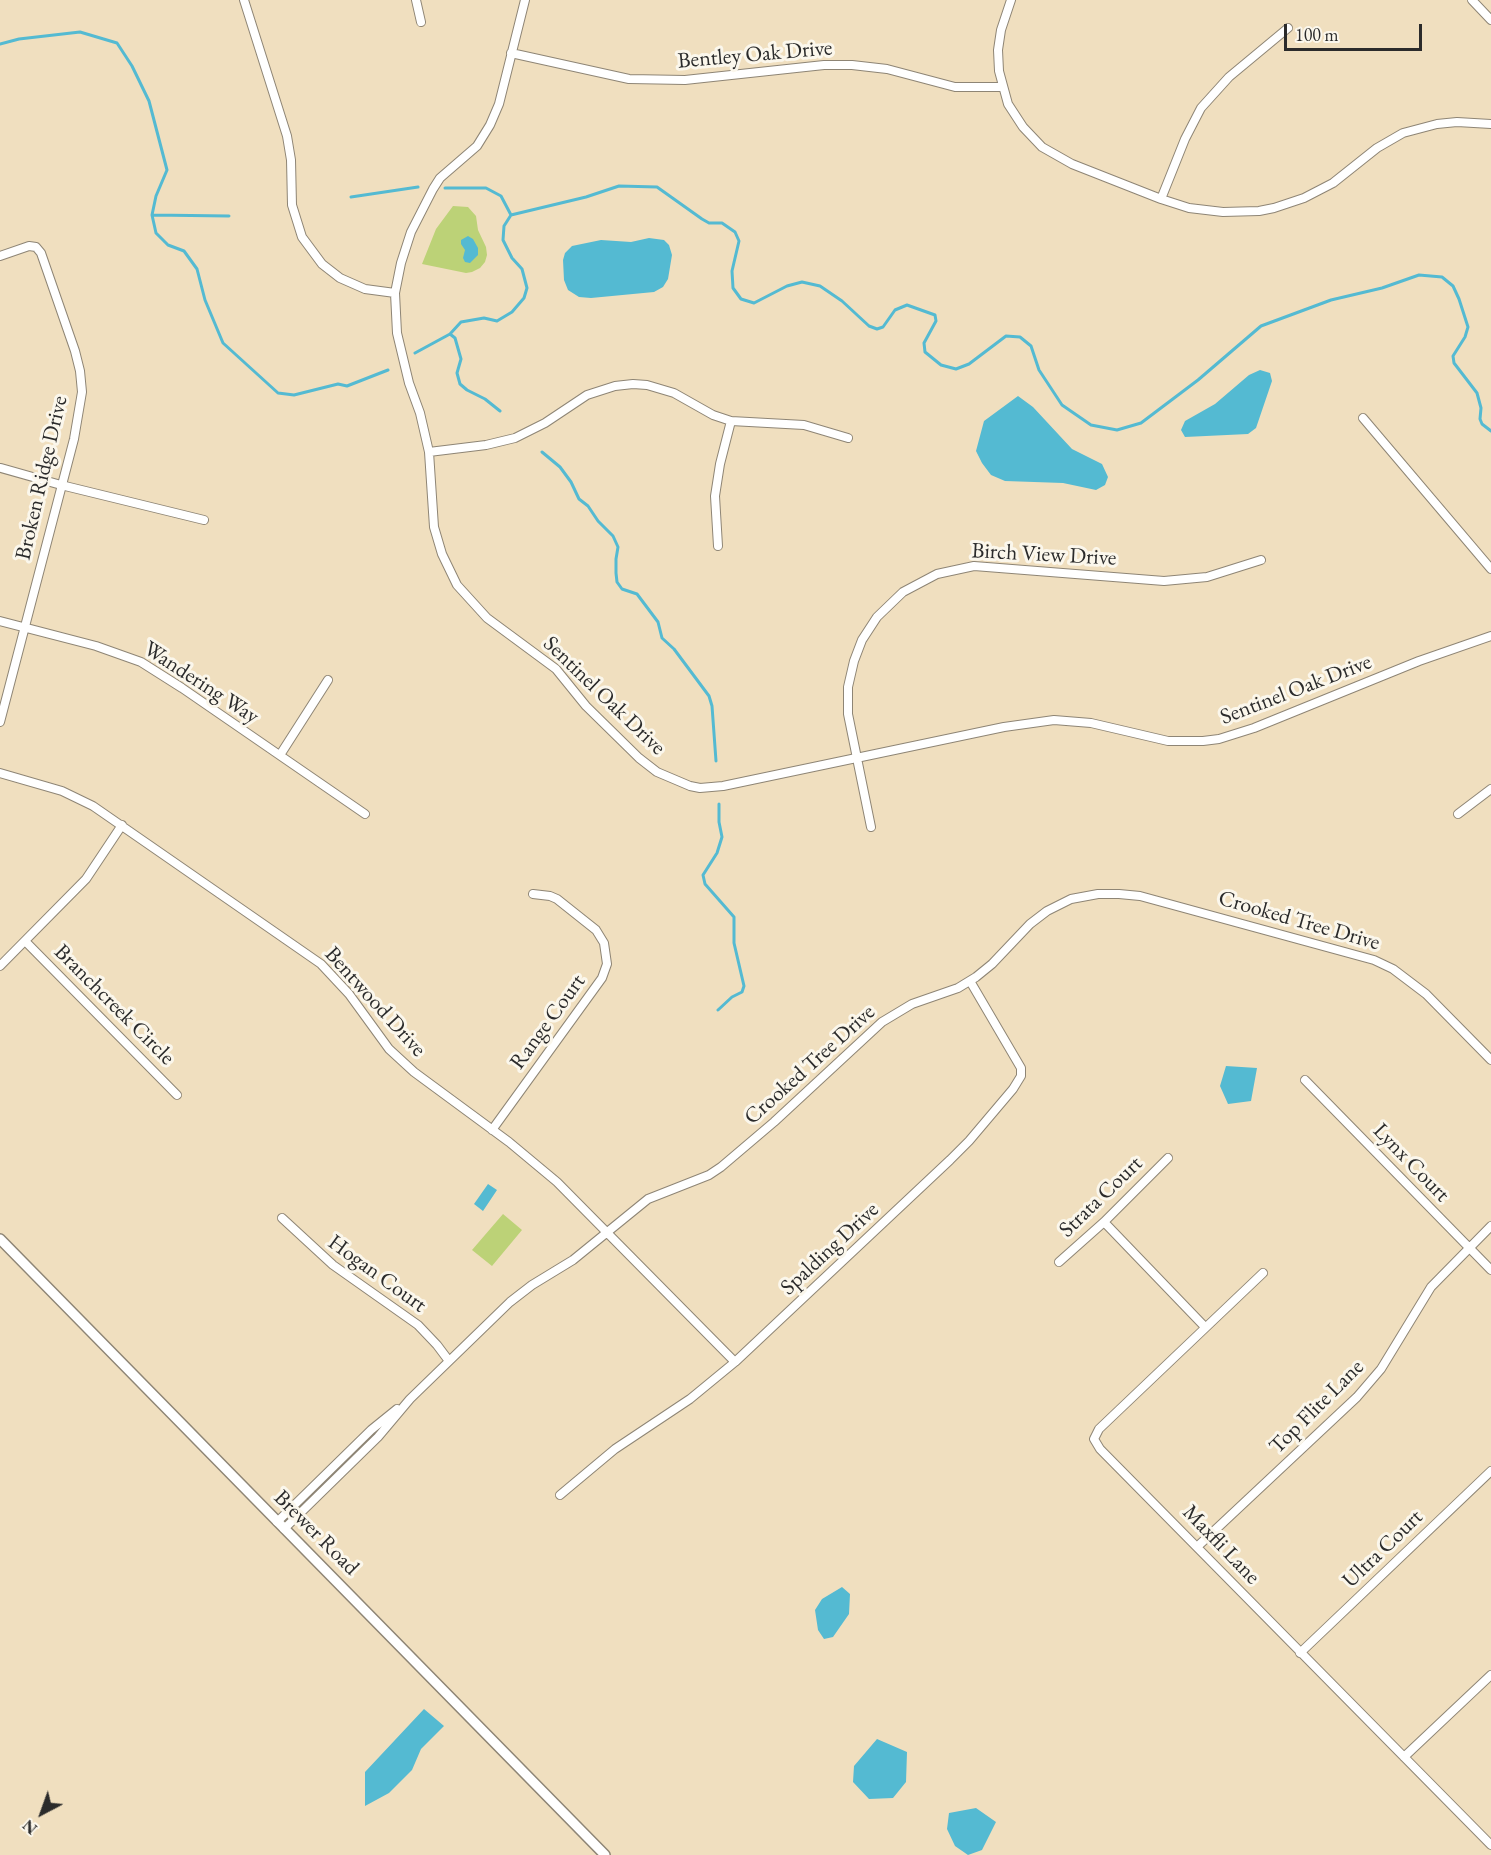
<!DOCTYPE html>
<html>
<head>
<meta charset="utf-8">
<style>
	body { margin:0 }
	#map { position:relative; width:1491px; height:1855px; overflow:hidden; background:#f0dfbf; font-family:"EB Garamond",serif }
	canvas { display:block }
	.north { position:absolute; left:12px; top:1783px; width:60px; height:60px; -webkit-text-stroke:4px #fbf7ec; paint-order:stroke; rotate:221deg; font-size:16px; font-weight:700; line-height:24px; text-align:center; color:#2b2b2b }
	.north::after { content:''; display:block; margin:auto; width:21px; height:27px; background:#2b2b2b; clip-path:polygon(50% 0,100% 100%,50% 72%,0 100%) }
	.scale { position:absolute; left:1284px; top:24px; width:138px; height:27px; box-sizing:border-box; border:3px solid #2b2b2b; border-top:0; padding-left:8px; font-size:18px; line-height:21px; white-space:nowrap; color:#2b2b2b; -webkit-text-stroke:4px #fbf7ec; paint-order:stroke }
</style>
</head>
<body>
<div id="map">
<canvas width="1491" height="1855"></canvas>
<div class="north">N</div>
<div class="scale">100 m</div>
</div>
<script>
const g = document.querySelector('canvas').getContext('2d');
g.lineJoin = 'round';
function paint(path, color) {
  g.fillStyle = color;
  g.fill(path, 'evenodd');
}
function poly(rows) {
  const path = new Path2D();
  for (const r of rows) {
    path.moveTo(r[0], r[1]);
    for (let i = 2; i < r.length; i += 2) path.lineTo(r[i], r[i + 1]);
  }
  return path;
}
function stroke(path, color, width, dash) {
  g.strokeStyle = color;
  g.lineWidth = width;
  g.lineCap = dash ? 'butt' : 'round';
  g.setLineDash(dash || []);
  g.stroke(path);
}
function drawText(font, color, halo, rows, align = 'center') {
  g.font = font + ' "EB Garamond",serif';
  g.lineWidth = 6;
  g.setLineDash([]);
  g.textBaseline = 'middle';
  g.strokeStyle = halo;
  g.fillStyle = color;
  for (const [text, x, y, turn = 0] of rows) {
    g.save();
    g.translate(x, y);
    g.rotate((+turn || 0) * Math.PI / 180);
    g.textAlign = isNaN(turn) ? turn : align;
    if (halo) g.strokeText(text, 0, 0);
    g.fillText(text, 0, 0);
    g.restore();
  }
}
const green = poly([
	[453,206,468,207,476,216,478,230,486,247,487,255,485,262,480,268,472,272,466,273,422,264,436,229],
	[503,1214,522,1230,492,1266,472,1250]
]);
const water = poly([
	[468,236,473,239,478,248,478,255,470,263,465,262,463,258,465,250,461,244,461,240],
	[649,238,664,240,669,245,672,255,668,279,663,287,654,292,591,298,579,297,568,290,564,280,563,260,565,253,572,246,601,240,631,242],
	[1260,370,1270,373,1272,381,1256,428,1248,434,1185,437,1181,430,1185,421,1215,404,1249,375],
	[1018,396,1033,407,1072,449,1102,464,1108,477,1105,485,1096,490,1063,483,1005,481,991,475,982,463,976,451,984,421],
	[1226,1066,1257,1068,1251,1101,1228,1104,1220,1086],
	[488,1184,497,1190,483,1211,474,1204],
	[842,1587,850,1594,849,1614,833,1637,824,1639,818,1630,815,1610,822,1599],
	[424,1709,444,1726,421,1749,412,1770,389,1793,365,1806,365,1772],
	[877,1739,907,1752,906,1782,893,1798,869,1799,853,1782,854,1766],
	[976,1808,996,1822,982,1850,968,1855,955,1846,947,1829,949,1813]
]);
const stream = poly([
	[0,44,19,39,80,32,117,43,132,66,149,101,167,170,156,196,152,215,156,233,168,245,184,251,197,269,205,300,223,343,278,393,294,395,338,384,347,386,388,370],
	[445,188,486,188,501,196,511,215],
	[351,197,418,187],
	[152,215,229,216],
	[450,334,455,338,461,359,457,373,460,384,467,390,485,399,500,411],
	[415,353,450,334,461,322,484,318,497,321,512,312,524,298,527,288,522,269,512,258,503,240,504,226,511,215,586,197,619,186,657,187,702,219,709,223,722,223,735,232,739,241,732,271,733,288,741,299,754,303,787,286,802,282,820,286,842,301,869,326,877,329,883,327,895,310,907,305,935,315,936,321,924,343,925,352,941,365,956,369,969,364,1006,336,1020,337,1031,346,1039,370,1062,405,1091,425,1117,430,1141,423,1198,380,1261,326,1331,300,1382,288,1419,275,1442,277,1453,286,1459,299,1468,327,1465,337,1453,356,1454,363,1477,393,1481,408,1480,419,1482,424,1491,431],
	[542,452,560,467,571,482,579,499,588,506,598,521,613,536,618,547,616,559,616,573,617,582,622,589,637,594,658,622,662,638,674,649,709,696,712,706,716,761],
	[718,1010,732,997,742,992,744,986,734,943,734,917,705,884,703,875,717,853,722,837,719,822,719,804]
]);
const minor = poly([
	[244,0,287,136,291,160,292,205,302,237,322,264,340,278,365,289,395,293],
	[416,0,421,22],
	[525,0,499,104,490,125,477,146,440,178,433,189,411,232,401,263,395,293,397,333,409,383,420,413,429,452,434,527,442,554,457,585,487,618,556,669,586,706,639,758,657,772,690,786,700,788,723,786,1004,727,1054,720,1091,723,1168,741,1203,741,1219,739,1254,728,1419,661,1491,636],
	[1011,0,1001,30,998,50,999,71,1008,104,1023,127,1042,147,1072,164,1161,199,1189,208,1223,212,1259,211,1274,208,1304,198,1333,183,1377,148,1403,133,1437,124,1457,122,1491,124],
	[1472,0,1491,20],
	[511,53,629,79,685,80,824,65,852,65,887,69,955,87,1002,87],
	[1161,199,1185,139,1201,108,1229,77,1288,28],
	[0,256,29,246,36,247,41,253,75,351,80,371,82,392,74,439,0,722],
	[1363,418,1491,569],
	[429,452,486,445,515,438,545,423,587,395,615,386,633,384,647,385,674,393,713,415,731,421,804,425,848,438],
	[1,468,61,485,204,520],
	[718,546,715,496,720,464,731,421],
	[0,621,96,646,141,662,182,688,365,814],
	[280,755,328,680],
	[0,773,62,791,93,806,321,964,349,994,389,1049,414,1072,509,1142,557,1182,735,1362],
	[1458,814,1491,789],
	[871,827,848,714,848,687,854,661,862,640,877,617,903,592,937,574,974,566,1164,581,1207,577,1261,560],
	[25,941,177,1095],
	[0,966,86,879,122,825],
	[1305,1080,1491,1270],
	[492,1130,602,978,607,964,604,943,596,930,557,899,550,896,533,894],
	[282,1218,333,1265,418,1325,437,1345,449,1361],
	[1104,1222,1205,1327],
	[1059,1262,1104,1222,1168,1158],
	[1263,1273,1099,1429,1094,1439,1100,1449,1491,1845],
	[560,1495,615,1449,690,1399,735,1362,950,1160,969,1141,1013,1089,1021,1076,1021,1068,970,981],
	[277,1522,371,1430,397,1409],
	[284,1529,378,1437,410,1399,510,1302,532,1285,573,1260,648,1199,709,1175,721,1167,774,1122,882,1022,912,1004,958,988,976,977,992,964,1030,924,1047,911,1071,899,1098,894,1119,894,1140,896,1374,960,1393,969,1426,994,1491,1060],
	[1198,1546,1357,1397,1381,1369,1431,1287,1491,1226],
	[1300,1653,1491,1471],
	[1404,1757,1491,1675]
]);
const tertiary = poly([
	[0,1239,605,1855]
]);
const streetNames = [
	["Bentley Oak Drive",755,55,-5],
	["Broken Ridge Drive",42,478,-77],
	["Birch View Drive",1044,555,3],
	["Wandering Way",201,683,33],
	["Sentinel Oak Drive",1296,690,-21],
	["Sentinel Oak Drive",604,696,44],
	["Crooked Tree Drive",1299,921,16],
	["Bentwood Drive",375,1002,48],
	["Branchcreek Circle",114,1005,45],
	["Range Court",548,1022,-54],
	["Crooked Tree Drive",810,1065,-42],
	["Lynx Court",1411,1163,46],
	["Strata Court",1101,1197,-44],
	["Spalding Drive",830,1249,-43],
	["Hogan Court",377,1274,36],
	["Top Flite Lane",1317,1407,-45],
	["Brewer Road",316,1533,45],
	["Maxfli Lane",1221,1545,46],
	["Ultra Court",1383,1549,-44]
];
paint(green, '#bcd277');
paint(water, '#54bad2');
stroke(stream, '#54bad2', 3);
stroke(minor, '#8e8575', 10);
stroke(tertiary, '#8e8575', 12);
stroke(minor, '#fff', 8);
stroke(tertiary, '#fff', 9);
drawText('22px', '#2b2b2b', '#fbf7ec', streetNames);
</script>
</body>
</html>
